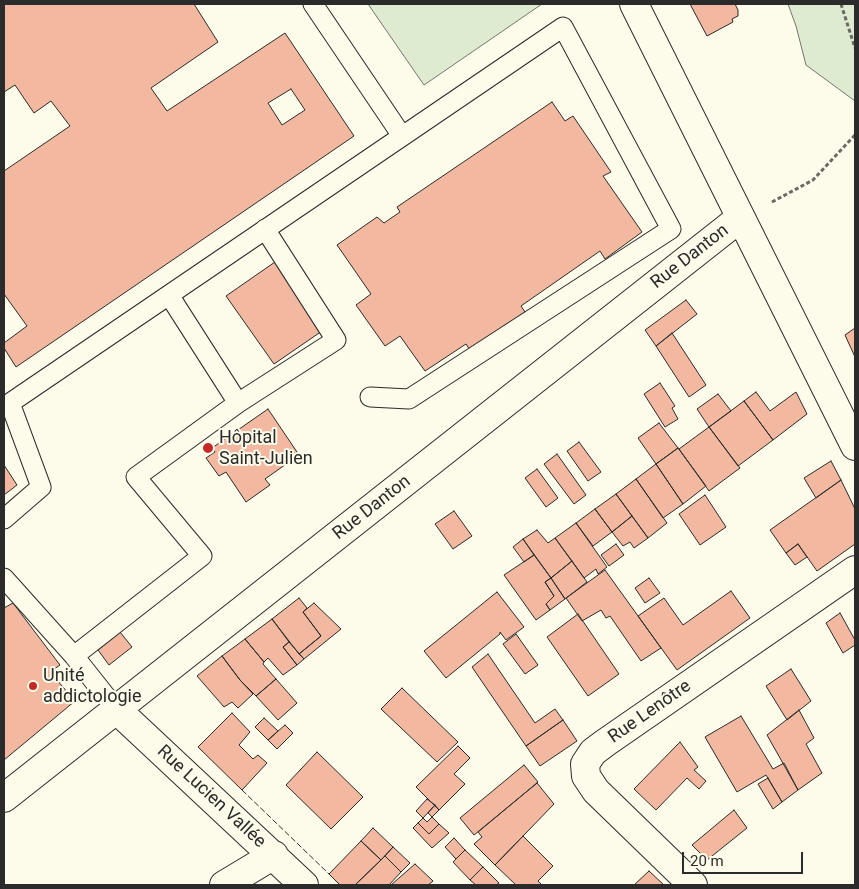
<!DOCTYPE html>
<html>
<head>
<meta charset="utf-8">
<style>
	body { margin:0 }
	#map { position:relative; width:859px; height:889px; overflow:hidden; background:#fdfbea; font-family:Roboto,sans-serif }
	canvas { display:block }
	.frame { position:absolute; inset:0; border:5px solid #2b2b2b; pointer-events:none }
	.scale { position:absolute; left:682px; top:852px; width:121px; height:22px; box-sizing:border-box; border:2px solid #2b2b2b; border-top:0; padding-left:6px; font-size:15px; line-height:18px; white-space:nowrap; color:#2b2b2b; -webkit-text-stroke:4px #fdfbea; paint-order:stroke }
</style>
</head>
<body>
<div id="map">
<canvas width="859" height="889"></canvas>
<div class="frame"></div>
<div class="scale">20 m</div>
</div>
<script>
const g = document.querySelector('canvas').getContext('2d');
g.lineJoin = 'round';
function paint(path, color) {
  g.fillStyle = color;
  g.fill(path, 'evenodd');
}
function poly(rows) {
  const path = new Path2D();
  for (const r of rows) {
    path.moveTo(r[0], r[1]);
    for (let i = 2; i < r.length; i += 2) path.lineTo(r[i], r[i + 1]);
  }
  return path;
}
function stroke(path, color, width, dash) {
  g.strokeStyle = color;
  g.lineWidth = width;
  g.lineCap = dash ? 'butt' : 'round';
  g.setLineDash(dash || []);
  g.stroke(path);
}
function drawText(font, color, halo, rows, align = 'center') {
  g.font = font + ' Roboto,sans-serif';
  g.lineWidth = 4;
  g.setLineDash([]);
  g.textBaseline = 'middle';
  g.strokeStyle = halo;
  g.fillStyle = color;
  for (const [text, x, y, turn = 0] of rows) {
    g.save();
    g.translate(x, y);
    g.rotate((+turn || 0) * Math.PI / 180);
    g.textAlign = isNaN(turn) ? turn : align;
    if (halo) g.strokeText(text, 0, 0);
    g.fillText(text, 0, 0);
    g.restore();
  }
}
const green = poly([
	[368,4,542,4,424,85,368,4],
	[788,4,855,4,855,101,806,65,796,26,788,4]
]);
const building = poly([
	[4,4,194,4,218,42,151,88,167,111,285,33,354,136,16,367,4,348,4,343,27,326,4,294,4,171,70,126,51,101,34,113,15,85,4,92,4,4],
	[291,89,305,110,282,125,268,103,291,89],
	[690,4,735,4,738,10,738,16,732,19,733,22,707,36,690,4],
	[552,102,565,121,573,116,611,172,603,176,642,232,605,259,600,251,521,306,525,312,470,350,466,344,425,371,400,336,385,346,356,305,371,294,337,245,377,217,384,223,400,212,397,207,552,102],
	[275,262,322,331,274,364,226,296,275,262],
	[686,300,697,314,656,346,645,330,686,300],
	[855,328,855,357,845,335,855,328],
	[672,333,706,385,689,397,656,346,672,333],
	[660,383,675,406,672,408,678,419,665,427,644,394,660,383],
	[756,392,770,411,796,392,807,414,773,440,744,401,756,392],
	[718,394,731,411,709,427,697,409,718,394],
	[744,401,773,440,738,466,709,427,744,401],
	[268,409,299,455,265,479,270,485,246,502,226,472,219,476,206,458,215,452,212,448,268,409],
	[659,423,678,448,656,464,638,438,659,423],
	[709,427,740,468,709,491,679,449,709,427],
	[579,442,601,472,588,481,567,451,579,442],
	[678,448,706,486,683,504,656,464,678,448],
	[557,454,586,495,574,504,544,464,557,454],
	[831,461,841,480,816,498,804,478,831,461],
	[656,464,683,504,663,518,636,479,656,464],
	[4,465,17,485,4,495,4,465],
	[537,469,558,498,546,507,525,478,537,469],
	[636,479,667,523,648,538,616,494,636,479],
	[841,480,855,509,855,544,817,571,798,544,786,553,770,530,841,480],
	[616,494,632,516,612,532,595,509,616,494],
	[705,495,726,527,700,545,679,514,705,495],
	[595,509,612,532,593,546,576,523,595,509],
	[454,511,472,536,453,549,435,524,454,511],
	[632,516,648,538,634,548,630,542,623,546,612,532,632,516],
	[576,523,607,567,598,574,596,569,584,578,555,538,576,523],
	[537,530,548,543,555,538,572,561,551,578,523,539,537,530],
	[523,539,534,555,524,562,513,547,523,539],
	[616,544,624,555,609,566,601,555,616,544],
	[798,544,807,557,795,565,786,553,798,544],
	[534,555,551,578,545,582,554,596,546,604,550,610,536,620,504,575,534,555],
	[572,561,587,582,565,599,551,578,572,561],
	[605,570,661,648,641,661,610,616,606,618,601,610,582,621,566,598,605,570],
	[551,578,565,599,550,610,546,604,554,596,545,582,551,578],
	[649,578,660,593,645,603,635,588,649,578],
	[731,591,750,618,677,670,638,616,664,598,683,625,731,591],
	[497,592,524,627,506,640,500,632,500,634,446,678,424,651,497,592],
	[299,598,307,608,303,612,321,636,299,654,272,619,299,598],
	[13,603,60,665,50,672,75,701,4,760,4,608,13,603],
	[314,603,341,629,304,659,299,654,321,636,303,612,314,603],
	[840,613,855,640,855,645,843,653,826,623,840,613],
	[578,614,619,674,588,696,547,637,578,614],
	[272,619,289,642,283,647,297,665,283,675,268,658,264,662,245,639,272,619],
	[120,632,132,647,109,665,98,650,120,632],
	[516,634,538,665,525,674,503,644,516,634],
	[245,639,264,662,263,664,276,679,256,696,240,680,222,656,245,639],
	[289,642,304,659,297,665,283,647,289,642],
	[488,654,535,723,555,709,563,720,526,746,472,667,488,654],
	[222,656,240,680,253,694,238,708,232,702,224,707,197,676,222,656],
	[791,669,811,701,787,720,766,686,791,669],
	[276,679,297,703,278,720,256,696,276,679],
	[402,688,458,742,437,762,381,709,402,688],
	[799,710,814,738,806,744,822,773,798,790,767,735,799,710],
	[232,713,250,732,239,745,253,759,258,755,267,763,242,790,198,747,232,713],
	[741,716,773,769,784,763,798,790,782,802,766,775,737,792,705,737,741,716],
	[264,718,278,731,268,740,255,727,264,718],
	[563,720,577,741,540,766,526,746,563,720],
	[285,725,293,733,277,749,268,740,285,725],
	[680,742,698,767,694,770,706,781,699,789,687,778,656,810,634,789,680,742],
	[458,746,470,758,454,774,465,784,439,810,416,787,458,746],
	[317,752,363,797,331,829,286,785,317,752],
	[524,765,538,782,537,783,474,835,460,818,524,765],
	[768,778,782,802,773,809,758,784,768,778],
	[537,783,554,804,495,865,474,844,482,837,478,832,537,783],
	[427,799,435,805,423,818,416,811,427,799],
	[435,805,439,810,432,817,428,813,435,805],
	[734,810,747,828,707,860,692,845,734,810],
	[432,817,439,824,429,834,418,823,423,818,427,822,432,817],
	[418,823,429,834,439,824,449,833,432,848,413,828,418,823],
	[373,828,393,847,381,860,361,841,373,828],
	[523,836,553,866,538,881,542,885,516,885,495,865,523,836],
	[454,838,465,850,456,859,445,847,454,838],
	[361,841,381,860,355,885,340,885,329,874,361,841],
	[393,847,410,863,401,872,385,856,393,847],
	[465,850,483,867,470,880,453,862,465,850],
	[385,856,401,872,389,885,355,885,385,856],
	[415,864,433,881,428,885,391,885,415,864],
	[483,867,499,883,496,885,476,885,470,880,483,867],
	[649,871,664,885,634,885,649,871]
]);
const path = poly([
	[841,4,855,48],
	[772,202,813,180,855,135]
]);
const service = poly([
	[313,4,402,136],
	[169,295,238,403,336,340,265,229],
	[4,519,41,487,10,403,563,27,671,229,409,399,370,397],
	[4,578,74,656,116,709],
	[74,656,202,556,136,477,238,403]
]);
const minor = poly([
	[634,4,855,446],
	[116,709,304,885],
	[4,798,740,218],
	[224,885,274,855],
	[693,885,596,791,586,776,585,764,593,752,605,743,855,570]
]);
const fence = poly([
	[242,790,329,874]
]);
const markers = [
	[208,448,6,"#c62828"],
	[33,686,5,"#c62828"]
];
const streetNames = [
	["Rue Danton",690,257,-38],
	["Rue Danton",372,508,-38],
	["Rue Lenôtre",650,712,-35],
	["Rue Lucien Vallée",211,797,43]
];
const poiNames = [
	["Hôpital",219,438],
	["Saint-Julien",219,459],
	["Unité",43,676],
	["addictologie",43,697]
];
paint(green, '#deebd1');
stroke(green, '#74746e', 1);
paint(building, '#f2b8a0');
stroke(building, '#2b2b2b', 1);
stroke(service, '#2b2b2b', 21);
stroke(minor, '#2b2b2b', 30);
stroke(path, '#6a6964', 3, [4, 2.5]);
stroke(service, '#fdfbea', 19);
stroke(minor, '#fdfbea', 28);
stroke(fence, '#2b2b2b', 1, [6, 2.5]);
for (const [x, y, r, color] of markers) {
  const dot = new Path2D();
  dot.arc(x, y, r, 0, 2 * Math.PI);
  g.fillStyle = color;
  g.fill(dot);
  stroke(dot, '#fdfbea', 2);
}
drawText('18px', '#2b2b2b', '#fdfbea', streetNames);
drawText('18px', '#2b2b2b', '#fdfbea', poiNames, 'left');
</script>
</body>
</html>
